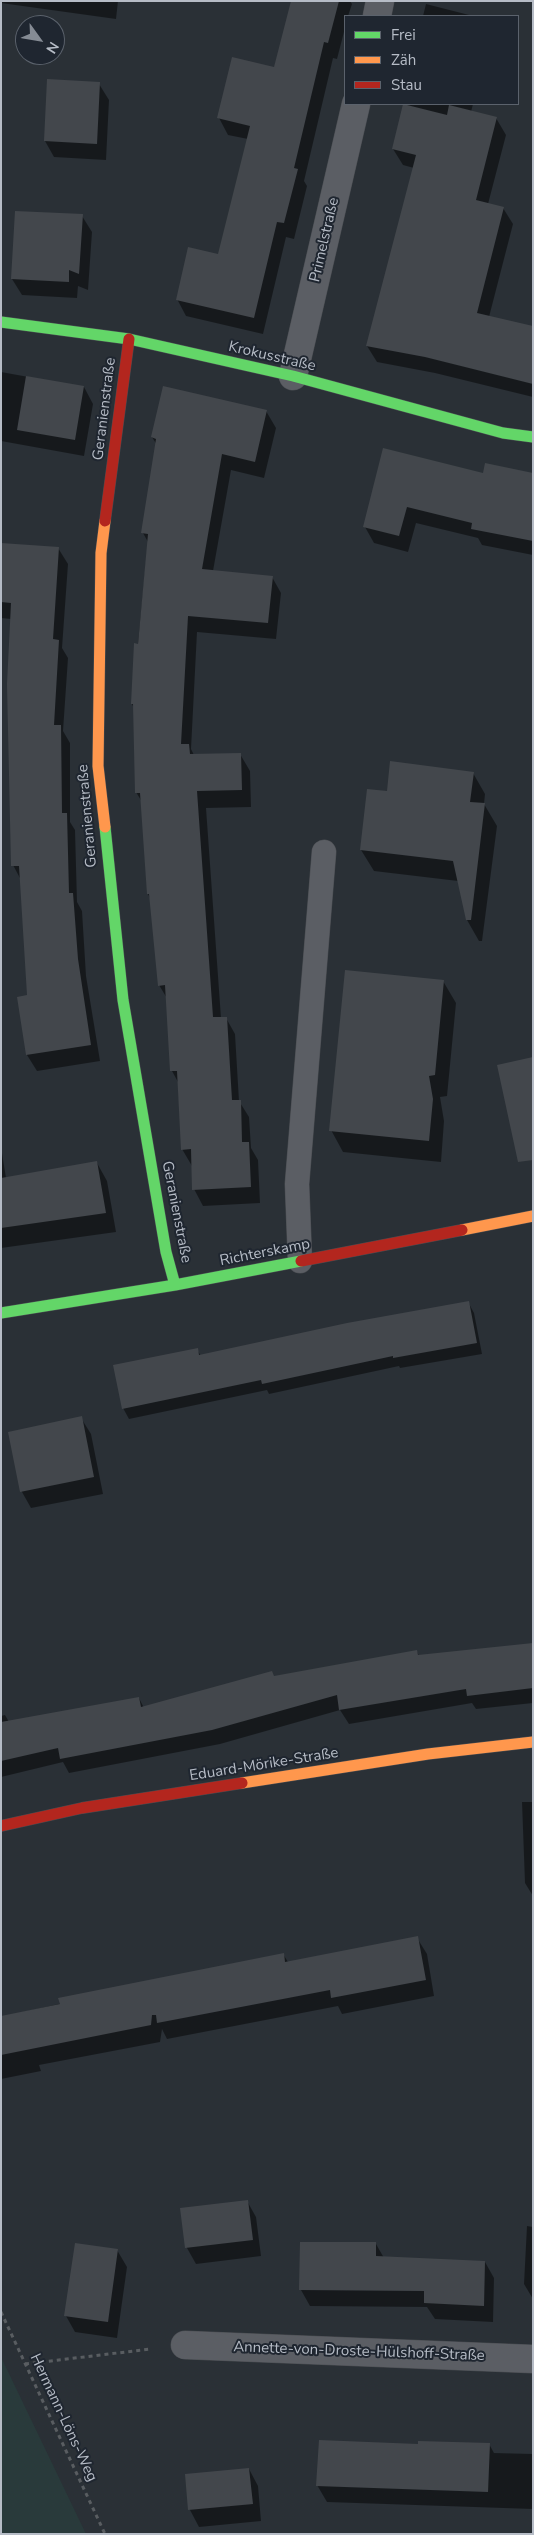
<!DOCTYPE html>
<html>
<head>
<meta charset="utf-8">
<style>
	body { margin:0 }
	#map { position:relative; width:534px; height:2535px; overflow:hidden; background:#2a3036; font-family:"Nunito Sans",sans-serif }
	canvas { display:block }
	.frame { position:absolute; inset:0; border:2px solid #b6bcc6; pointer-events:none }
	.legend { position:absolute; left:344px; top:15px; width:175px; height:90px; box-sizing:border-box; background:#1f2630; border:1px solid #5b626c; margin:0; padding:6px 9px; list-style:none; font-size:15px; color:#b6bcc6 }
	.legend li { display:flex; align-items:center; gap:10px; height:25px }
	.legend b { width:25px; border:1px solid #5b626c }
	.north { position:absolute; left:15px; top:15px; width:50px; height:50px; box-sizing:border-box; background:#1f2630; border:1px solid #5b626c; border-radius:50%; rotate:122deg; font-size:14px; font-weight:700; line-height:20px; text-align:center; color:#b6bcc6 }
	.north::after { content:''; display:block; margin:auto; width:18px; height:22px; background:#858b94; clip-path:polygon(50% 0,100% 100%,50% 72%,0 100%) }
</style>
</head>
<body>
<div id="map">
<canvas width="534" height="2535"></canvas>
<div class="frame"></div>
<ul class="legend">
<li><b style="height:6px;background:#63d668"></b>Frei</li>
<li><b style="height:6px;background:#ff974d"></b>Zäh</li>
<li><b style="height:6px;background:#b3261e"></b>Stau</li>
</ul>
<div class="north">N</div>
</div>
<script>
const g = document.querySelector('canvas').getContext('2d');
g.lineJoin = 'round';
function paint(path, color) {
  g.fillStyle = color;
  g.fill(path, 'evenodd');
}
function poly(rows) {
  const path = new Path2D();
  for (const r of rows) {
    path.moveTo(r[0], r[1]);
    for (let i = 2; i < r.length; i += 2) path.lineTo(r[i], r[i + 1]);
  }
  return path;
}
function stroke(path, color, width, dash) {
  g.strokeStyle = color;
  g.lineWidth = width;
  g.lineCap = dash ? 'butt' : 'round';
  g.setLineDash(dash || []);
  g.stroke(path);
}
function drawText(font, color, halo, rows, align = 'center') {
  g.font = font + ' "Nunito Sans",sans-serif';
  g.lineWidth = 4;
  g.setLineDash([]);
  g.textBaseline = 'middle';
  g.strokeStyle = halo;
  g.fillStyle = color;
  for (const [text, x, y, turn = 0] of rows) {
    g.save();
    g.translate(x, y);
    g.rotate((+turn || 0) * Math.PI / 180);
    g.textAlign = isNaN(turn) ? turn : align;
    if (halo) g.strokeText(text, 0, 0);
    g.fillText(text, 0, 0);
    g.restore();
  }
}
const green = poly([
	[1,2357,86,2534,1,2534]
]);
const shadow = poly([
	[1,1,118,1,116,19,1,3],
	[292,1,350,1,352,4,348,16,345,16,345,28,337,59,333,58,304,181,307,186,294,239,286,237,263,334,186,316,177,299,219,256,248,139,228,135,219,118,274,69],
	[426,4,473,16,423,16],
	[99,84,109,100,106,160,54,157,45,141],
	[404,104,473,104,471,112,496,118,506,135,488,204,503,208,513,224,489,317,533,327,533,397,435,373,377,362,367,346,414,168,403,165,393,149],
	[82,216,92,232,88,290,78,286,77,298,22,295,12,279],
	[1,372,84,387,93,404,84,456,1,441],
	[266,411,276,428,264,478,231,470,213,571,272,577,281,593,276,639,197,632,191,749,194,755,240,754,250,771,251,807,206,808,221,1018,226,1018,235,1034,239,1101,249,1117,251,1148,258,1160,260,1203,203,1206,194,1189,192,1166,182,1149,178,1082,172,1071,168,1000,159,985,151,900,148,894,142,802,136,792,134,708,132,704,148,542,143,533,157,445,152,437],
	[384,450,484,474,533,474,533,555,482,545,478,538,416,523,408,552,374,543,365,527],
	[1,544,58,548,68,564,62,648,68,658,63,731,70,743,70,822,75,830,77,902,82,911,86,976,100,1061,37,1071,27,1055,28,996,21,880,13,865,11,619,1,618],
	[473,773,485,794,484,804,497,826,482,941,479,941,467,920,458,881,374,871,361,850,388,792],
	[443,981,456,1003,447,1096,440,1097,444,1121,441,1162,343,1152,331,1130],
	[1,1147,6,1178,97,1163,107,1181,116,1232,1,1248],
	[468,1302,474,1313,482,1354,400,1368,399,1366,269,1394,267,1390,129,1419,123,1408,197,1350,201,1356],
	[81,1418,91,1434,103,1494,31,1508,22,1492,9,1433],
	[533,1644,533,1703,476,1709,472,1703,349,1724,340,1710,220,1744,69,1773,63,1762,1,1777,1,1716,5,1715,9,1722,139,1698,144,1708,274,1677,417,1652,419,1656],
	[522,1802,533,1802,533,1896,525,1883],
	[417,1938,427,1954,434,1996,342,2014,338,2006,167,2039,162,2029,160,2042,39,2065,41,2071,1,2079,1,2017,283,1954,288,1962],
	[247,2201,256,2217,261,2256,196,2264,187,2248,182,2209],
	[527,2226,533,2227,533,2299,524,2284],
	[376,2244,384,2258,485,2262,494,2278,493,2322,435,2319,427,2307,310,2306,301,2290],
	[117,2250,127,2267,117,2338,75,2332,66,2316],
	[489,2444,494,2453,533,2454,533,2509,327,2502,317,2485,419,2446],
	[249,2469,258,2486,261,2521,199,2527,190,2510,187,2475]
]);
const building = poly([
	[291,1,339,1,328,43,324,42,294,168,298,169,284,223,277,222,254,318,176,300,188,247,218,254,250,126,217,118,232,57,274,67],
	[47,79,100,82,97,144,44,141],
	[403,104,447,115,449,105,497,117,476,200,504,207,477,313,533,326,533,384,425,357,366,346,416,155,392,149],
	[15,211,83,214,79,274,69,270,69,282,11,279],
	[26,376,84,386,75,440,17,430],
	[163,386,267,410,255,462,222,454,202,569,273,576,268,623,188,616,181,744,189,744,190,754,241,753,242,790,197,791,213,1017,227,1017,232,1100,241,1100,242,1142,249,1142,251,1187,192,1190,191,1149,181,1150,177,1071,170,1071,165,985,158,986,149,894,147,894,140,793,135,793,133,704,131,704,134,643,138,644,148,534,141,533,156,439,151,437],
	[383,448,483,473,485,463,533,473,533,541,471,529,472,523,407,507,399,536,363,527],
	[1,543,59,547,53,639,59,640,54,725,61,725,62,813,67,813,69,893,73,893,78,959,91,1045,26,1055,17,997,27,995,19,866,11,866,7,684,11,603,1,602],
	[390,761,474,772,470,802,485,803,471,920,466,920,453,861,360,850,367,789,387,791],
	[345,970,444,980,435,1075,429,1076,433,1099,429,1141,329,1131],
	[533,1057,533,1160,518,1162,497,1065],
	[97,1161,106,1213,1,1228,1,1178],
	[469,1301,477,1343,393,1358,393,1356,262,1384,261,1380,122,1409,113,1365,198,1348,199,1355,347,1323],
	[82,1416,94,1477,20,1492,8,1432],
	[533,1643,533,1688,467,1696,466,1689,339,1710,337,1695,212,1730,60,1759,58,1748,1,1761,1,1722,139,1697,141,1707,272,1671,274,1676,417,1650,418,1655],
	[418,1936,426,1980,331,1998,330,1990,157,2023,156,2015,152,2015,151,2025,1,2055,1,2016,60,2004,58,1998,284,1953,285,1962],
	[248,2200,253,2240,185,2248,180,2208],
	[300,2242,376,2242,376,2256,485,2261,484,2306,424,2303,424,2291,299,2290],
	[75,2243,118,2249,108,2322,64,2316],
	[319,2440,418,2444,418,2441,490,2443,488,2492,316,2486],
	[249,2468,253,2504,188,2510,185,2474]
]);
const path = poly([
	[1,2312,105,2534],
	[25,2364,151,2349]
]);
const lane = poly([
	[300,1261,297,1184,324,852]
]);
const street = poly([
	[377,16,380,1],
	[293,376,356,104],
	[185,2345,533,2359]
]);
const fast = poly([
	[1,322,129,339,293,376,503,433,533,437],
	[105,827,123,1000,166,1252,175,1285],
	[1,1313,175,1285,301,1261]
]);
const slow = poly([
	[105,827,98,766,101,553,105,521],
	[462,1230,533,1216],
	[242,1783,428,1754,533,1742]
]);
const jam = poly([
	[105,521,129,339],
	[301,1261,462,1230],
	[1,1826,82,1808,242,1783]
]);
const streetNames = [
	["Primelstraße",325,240,-77],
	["Krokusstraße",272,357,13],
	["Geranienstraße",105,409,-83],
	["Geranienstraße",88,816,-95],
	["Geranienstraße",176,1212,79],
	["Richterskamp",265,1253,-11],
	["Eduard-Mörike-Straße",264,1765,-9],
	["Annette-von-Droste-Hülshoff-Straße",359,2352,2],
	["Hermann-Löns-Weg",63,2418,65]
];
paint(green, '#293a3b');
paint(shadow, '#0007');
paint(building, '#43474c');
stroke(lane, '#494c51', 25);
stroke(street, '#494c51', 29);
stroke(fast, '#494c51', 12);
stroke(slow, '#494c51', 12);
stroke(jam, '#494c51', 12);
stroke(path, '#595d61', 3, [4, 4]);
stroke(lane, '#5b5e64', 24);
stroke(street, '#5b5e64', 28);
stroke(fast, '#63d668', 11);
stroke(slow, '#ff974d', 11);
stroke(jam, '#b3261e', 11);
drawText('15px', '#b6bcc6', '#1f2630', streetNames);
</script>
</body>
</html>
